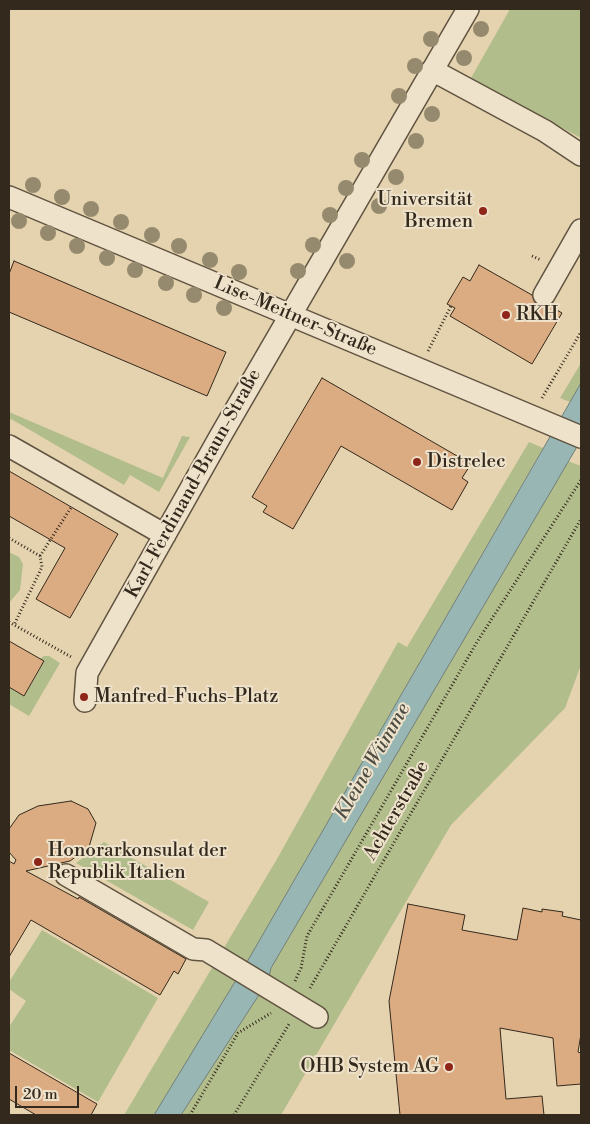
<!DOCTYPE html>
<html>
<head>
<meta charset="utf-8">
<style>
	body { margin:0 }
	#map { position:relative; width:590px; height:1124px; overflow:hidden; background:#e5d3af; font-family:"Libre Bodoni",serif }
	canvas { display:block }
	.frame { position:absolute; inset:0; border:10px solid #33291c; pointer-events:none }
	.scale { position:absolute; left:15px; top:1086px; width:64px; height:22px; box-sizing:border-box; border:2px solid #33291c; border-top:0; padding-left:6px; font-size:15px; line-height:18px; white-space:nowrap; color:#33291c; -webkit-text-stroke:4px #eee2cb; paint-order:stroke }
</style>
</head>
<body>
<div id="map">
<canvas width="590" height="1124"></canvas>
<div class="frame"></div>
<div class="scale">20 m</div>
</div>
<script>
const g = document.querySelector('canvas').getContext('2d');
g.lineJoin = 'round';
function paint(path, color) {
  g.fillStyle = color;
  g.fill(path, 'evenodd');
}
function poly(rows) {
  const path = new Path2D();
  for (const r of rows) {
    path.moveTo(r[0], r[1]);
    for (let i = 2; i < r.length; i += 2) path.lineTo(r[i], r[i + 1]);
  }
  return path;
}
function stroke(path, color, width, dash) {
  g.strokeStyle = color;
  g.lineWidth = width;
  g.lineCap = dash ? 'butt' : 'round';
  g.setLineDash(dash || []);
  g.stroke(path);
}
function drawText(font, color, halo, rows, align = 'center') {
  g.font = font + ' "Libre Bodoni",serif';
  g.lineWidth = 4;
  g.setLineDash([]);
  g.textBaseline = 'middle';
  g.strokeStyle = halo;
  g.fillStyle = color;
  for (const [text, x, y, turn = 0] of rows) {
    g.save();
    g.translate(x, y);
    g.rotate((+turn || 0) * Math.PI / 180);
    g.textAlign = isNaN(turn) ? turn : align;
    if (halo) g.strokeText(text, 0, 0);
    g.fillText(text, 0, 0);
    g.restore();
  }
}
const green = poly([
	[510,9,581,9,581,138,471,78],
	[581,363,581,383,570,402,560,398],
	[9,412,163,478,182,436,190,437,159,492,130,475,124,485,18,423,11,419,9,421],
	[529,442,543,448,247,962,154,1115,124,1115,277,859,398,642,407,647],
	[568,461,581,466,581,665,565,708,451,825,281,1115,181,1115,268,981,271,968],
	[9,552,19,557,23,564,20,590,9,603],
	[44,656,49,656,60,663,29,716,9,704,9,687,25,695,44,662,40,659],
	[104,842,209,902,193,930,76,863],
	[42,930,158,998,98,1102,9,1050,9,1027,26,1001,9,989,9,982]
]);
const water = poly([
	[581,383,581,440,271,968,268,981,181,1115,154,1115,247,962,581,383]
]);
const building = poly([
	[14,261,226,352,207,396,9,312,9,274,14,261],
	[479,265,532,295,537,306,550,306,562,313,532,364,450,316,455,308,447,304,463,277,470,281,479,265],
	[322,378,471,464,462,478,468,482,452,510,341,446,293,529,263,512,267,506,252,497,322,378],
	[9,471,118,534,70,618,36,599,65,548,9,516,9,471],
	[9,641,44,661,24,696,9,687,9,641],
	[71,801,88,809,96,823,89,847,70,861,26,871,78,899,79,897,186,959,178,974,174,971,160,995,31,920,9,957,9,861,14,864,16,860,9,852,9,829,19,815,38,806,71,801],
	[408,904,465,915,462,930,517,940,523,908,542,912,542,909,563,912,562,916,581,920,581,1034,578,1052,581,1053,581,1084,557,1086,553,1038,500,1028,506,1099,542,1096,544,1115,400,1115,389,1001,408,904],
	[9,1053,97,1104,91,1115,36,1115,9,1099,9,1053]
]);
const path = poly([
	[532,256,541,260],
	[428,351,451,306],
	[542,398,581,332],
	[9,538,40,556,42,567,14,625],
	[40,556,72,506],
	[9,622,73,658],
	[295,981,301,968,307,936,477,642,581,480],
	[310,988,581,519],
	[190,1115,238,1033,271,1013],
	[234,1115,289,1024]
]);
const minor = poly([
	[432,70,545,131,581,155],
	[9,197,581,437],
	[544,295,581,230],
	[9,446,165,535],
	[85,701,87,673,221,435,468,9],
	[66,875,193,949,206,950,317,1017]
]);
const trees = [
	[481,29],
	[431,39],
	[464,58],
	[415,66],
	[399,96],
	[432,114],
	[416,141],
	[362,160],
	[396,177],
	[33,185],
	[346,188],
	[62,197],
	[379,206],
	[91,209],
	[330,215],
	[19,221],
	[121,222],
	[48,233],
	[152,235],
	[313,245],
	[77,246],
	[179,246],
	[107,258],
	[210,260],
	[347,261],
	[135,270],
	[298,271],
	[239,272],
	[166,283],
	[194,295],
	[224,308]
];
const markers = [
	[483,211,5,"#8f2418"],
	[506,315,5,"#8f2418"],
	[417,462,5,"#8f2418"],
	[84,697,5,"#8f2418"],
	[38,862,5,"#8f2418"],
	[449,1067,5,"#8f2418"]
];
const poiNames = [
	["Universität",473,200,"right"],
	["Bremen",473,222,"right"],
	["RKH",516,315],
	["Distrelec",427,462],
	["Manfred-Fuchs-Platz",94,697],
	["Honorarkonsulat der",48,851],
	["Republik Italien",48,873],
	["OHB System AG",439,1067,"right"]
];
const streetNames = [
	["Lise-Meitner-Straße",295,317,23],
	["Karl-Ferdinand-Braun-Straße",194,484,-61],
	["Achterstraße",397,811,-60]
];
const waterNames = [
	["Kleine Wümme",373,762,-60]
];
paint(green, '#b2bd8c');
paint(water, '#98b6b3');
stroke(water, '#707e77', 1);
paint(building, '#dbab82');
stroke(building, '#33291c', 1);
stroke(minor, '#605441', 24);
stroke(path, '#33291c', 3, [1, 2.5]);
stroke(minor, '#eee2cb', 21);
g.fillStyle = '#958a6e';
for (const [x, y] of trees) {
  g.beginPath();
  g.arc(x, y, 8, 0, 2 * Math.PI);
  g.fill();
}
for (const [x, y, r, color] of markers) {
  const dot = new Path2D();
  dot.arc(x, y, r, 0, 2 * Math.PI);
  g.fillStyle = color;
  g.fill(dot);
  stroke(dot, '#eee2cb', 2);
}
drawText('19px', '#33291c', '#eee2cb', poiNames, 'left');
drawText('19px', '#33291c', '#eee2cb', streetNames);
drawText('italic 20px', '#4c4c42', '#eee2cb', waterNames);
</script>
</body>
</html>
